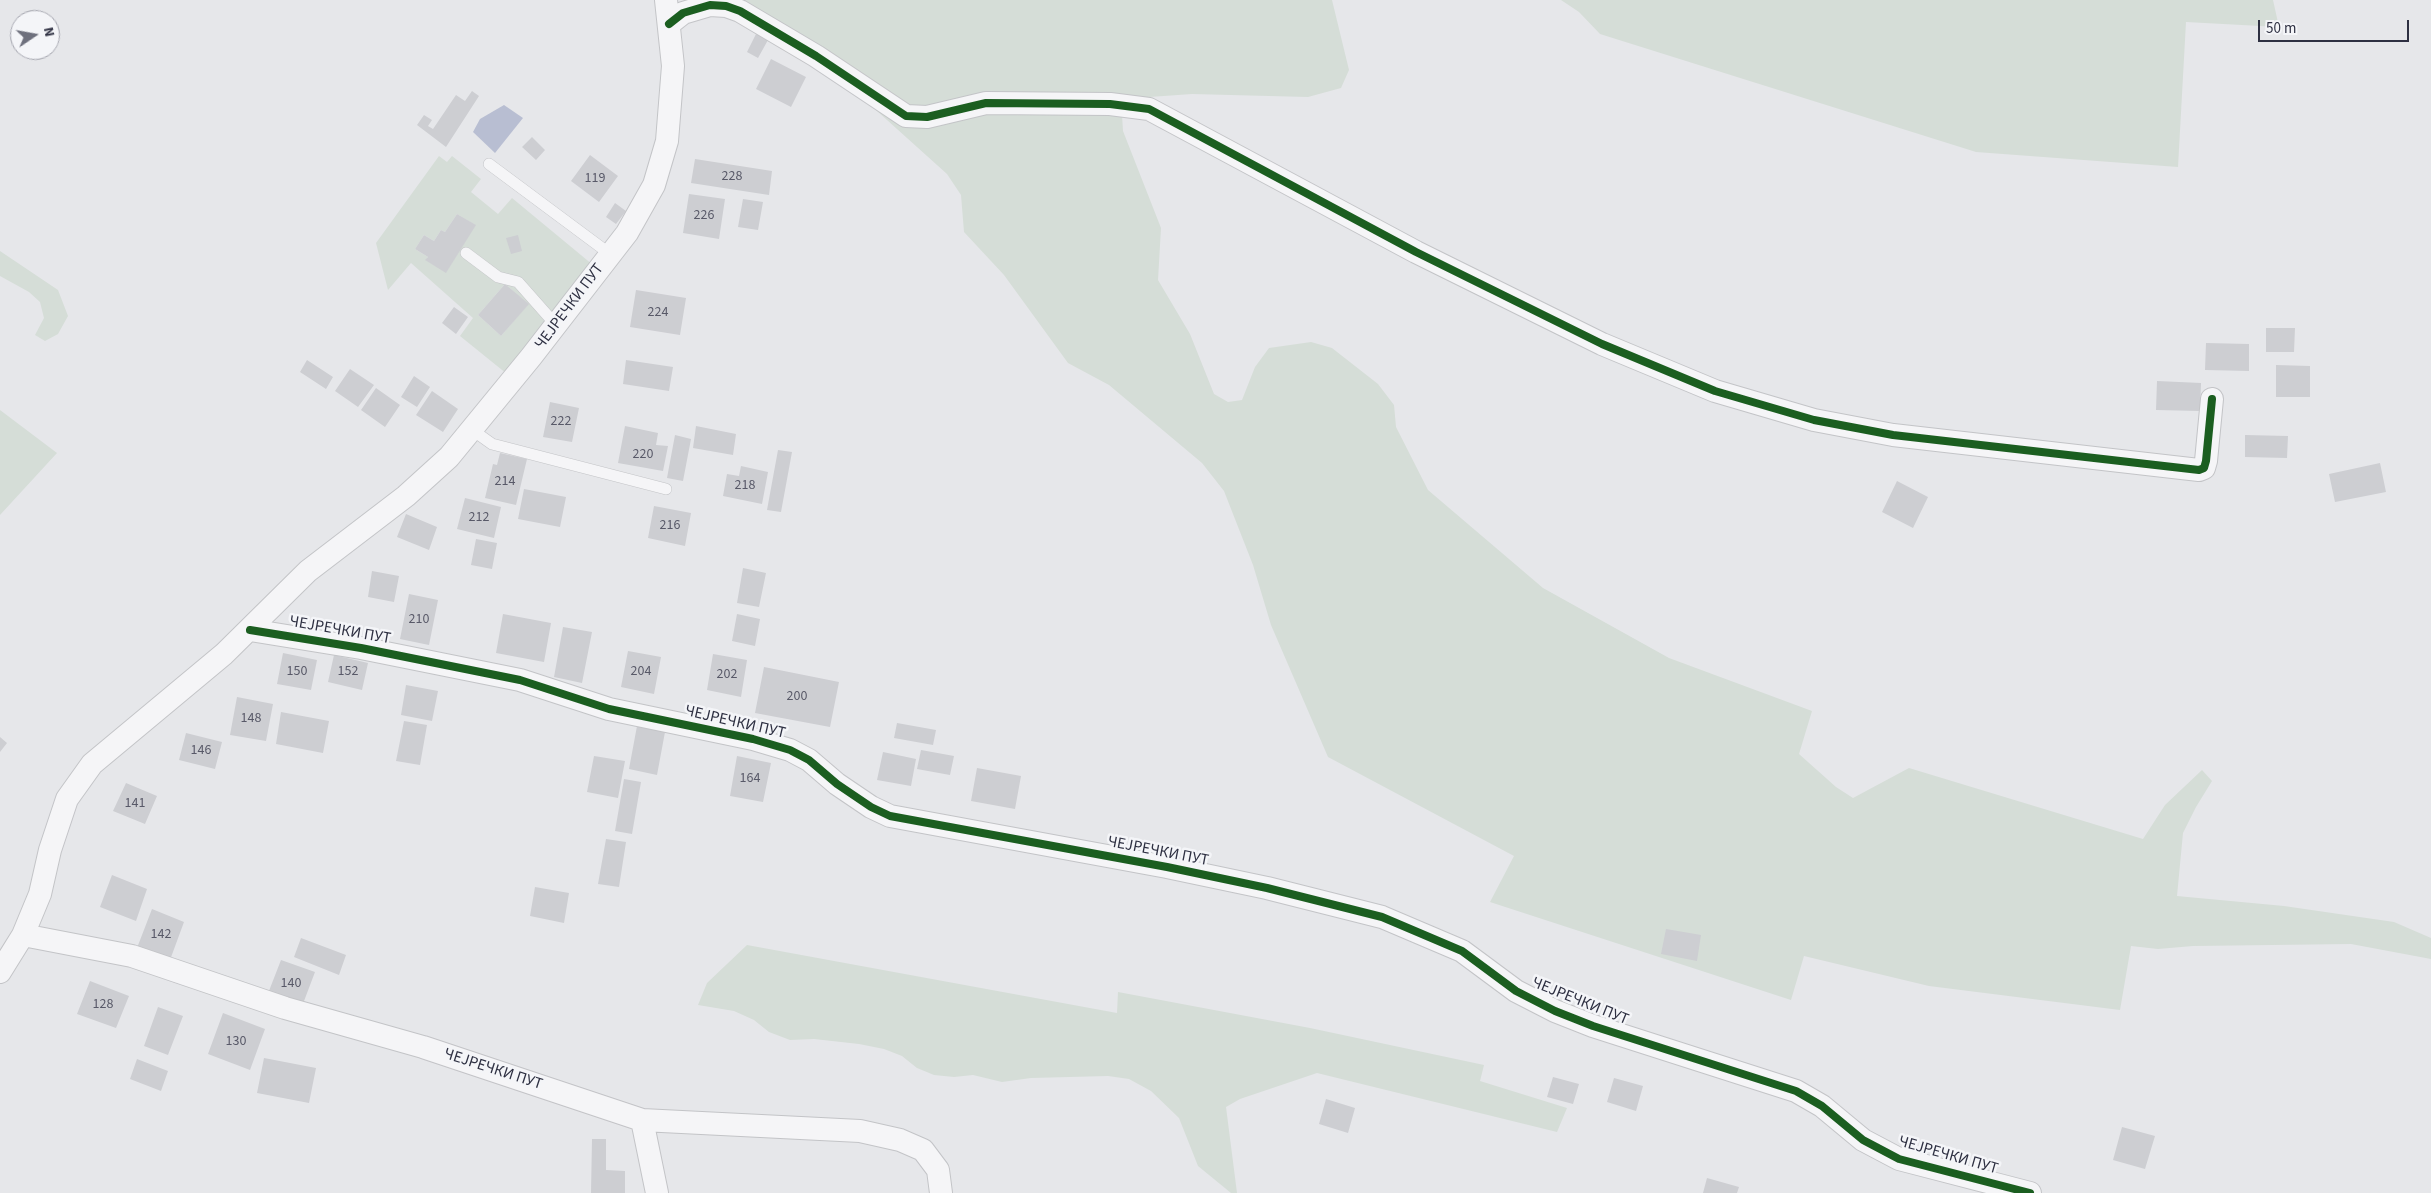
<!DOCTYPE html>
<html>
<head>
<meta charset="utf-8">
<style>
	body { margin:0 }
	#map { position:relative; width:2431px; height:1193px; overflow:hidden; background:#e6e7ea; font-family:"Source Sans 3",sans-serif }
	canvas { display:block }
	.north { position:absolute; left:10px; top:10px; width:50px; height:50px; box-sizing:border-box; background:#f4f5f8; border:1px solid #a5a6af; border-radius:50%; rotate:78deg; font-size:14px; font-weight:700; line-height:20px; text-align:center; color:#2e3042 }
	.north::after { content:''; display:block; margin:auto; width:18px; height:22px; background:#6e707d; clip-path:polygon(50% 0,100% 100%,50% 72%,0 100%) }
	.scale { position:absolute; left:2258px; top:20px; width:151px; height:22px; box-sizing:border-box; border:2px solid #2e3042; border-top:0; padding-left:6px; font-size:15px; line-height:18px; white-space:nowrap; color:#2e3042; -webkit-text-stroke:4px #f4f5f8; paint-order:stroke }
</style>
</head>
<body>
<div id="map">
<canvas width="2431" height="1193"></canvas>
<div class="north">N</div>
<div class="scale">50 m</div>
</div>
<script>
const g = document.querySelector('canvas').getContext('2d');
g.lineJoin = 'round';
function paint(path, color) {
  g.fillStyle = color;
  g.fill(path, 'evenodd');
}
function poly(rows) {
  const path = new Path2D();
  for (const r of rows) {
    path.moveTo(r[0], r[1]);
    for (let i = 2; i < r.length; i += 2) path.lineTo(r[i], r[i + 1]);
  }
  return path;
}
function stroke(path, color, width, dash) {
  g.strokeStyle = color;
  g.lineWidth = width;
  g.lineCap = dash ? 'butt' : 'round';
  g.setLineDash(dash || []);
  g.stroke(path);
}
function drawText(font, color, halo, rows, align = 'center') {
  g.font = font + ' "Source Sans 3",sans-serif';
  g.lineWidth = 5;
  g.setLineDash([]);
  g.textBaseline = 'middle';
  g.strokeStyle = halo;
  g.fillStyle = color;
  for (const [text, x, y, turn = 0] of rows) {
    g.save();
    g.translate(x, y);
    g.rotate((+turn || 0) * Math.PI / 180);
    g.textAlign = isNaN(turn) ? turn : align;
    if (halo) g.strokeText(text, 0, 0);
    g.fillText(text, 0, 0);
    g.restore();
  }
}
const green = poly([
	[691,0,1332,0,1349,70,1341,88,1308,97,1192,94,1121,99,1123,131,1161,228,1158,280,1190,334,1214,394,1228,402,1242,400,1255,367,1269,348,1311,342,1332,348,1378,384,1394,405,1396,427,1428,490,1543,588,1669,658,1812,711,1799,754,1836,787,1853,798,1909,768,2143,839,2165,805,2202,770,2212,781,2196,807,2183,833,2177,896,2284,906,2394,922,2431,938,2431,959,2351,944,2193,946,2158,949,2131,946,2120,1010,1929,986,1804,956,1791,1000,1490,902,1514,856,1328,757,1271,625,1253,565,1224,491,1202,463,1109,385,1068,363,1004,275,964,232,961,195,947,174,867,102,765,30],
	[1561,0,2273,0,2279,27,2186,22,2178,167,1976,152,1600,34,1579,12],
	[439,156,447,162,452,156,481,179,471,192,498,214,512,198,593,265,507,374,460,336,473,318,411,263,388,290,376,243],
	[457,214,475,225,446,272,426,260,428,257,415,249,424,235,434,241,441,230,445,232],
	[505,284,528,304,501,336,478,315],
	[0,251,58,290,68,316,58,334,45,341,35,335,44,318,40,302,29,292,0,276],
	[0,410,57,453,0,515],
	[747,945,1117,1013,1118,992,1310,1028,1484,1065,1480,1081,1567,1108,1557,1132,1317,1073,1240,1099,1226,1107,1237,1193,1231,1193,1198,1166,1179,1118,1151,1091,1129,1079,1108,1076,1031,1078,1002,1082,973,1075,954,1077,934,1075,917,1068,902,1056,884,1049,859,1044,814,1039,790,1040,769,1032,754,1020,734,1011,698,1005,707,983]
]);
const water = poly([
	[504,105,523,118,495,153,473,132,480,119]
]);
const building = poly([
	[756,34,768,40,758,58,747,52],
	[771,59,806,77,791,107,756,89],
	[472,91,479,96,446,147,417,125,424,115,432,120,428,126,433,129,456,95,465,101],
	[532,137,545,150,536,160,522,147],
	[590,155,618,176,599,202,571,181],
	[695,159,772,171,769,195,691,183],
	[689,194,725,199,719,239,683,233],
	[743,199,763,202,758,230,738,227],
	[615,203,626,211,616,224,606,217],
	[457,214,476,225,446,273,425,260,428,257,415,249,424,235,434,241,441,230,445,232],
	[518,235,522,251,511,254,506,238],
	[505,284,529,304,501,336,478,315],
	[636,290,686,298,680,335,630,327],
	[454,307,468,317,456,334,442,323],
	[2266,328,2295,328,2294,352,2266,352],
	[2206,343,2249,344,2249,371,2205,370],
	[307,360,333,377,326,389,300,372],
	[626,360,673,367,669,391,623,384],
	[2276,365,2310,366,2310,397,2276,397],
	[350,369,374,385,358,407,335,391],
	[414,376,430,387,417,407,401,397],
	[2157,381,2201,383,2200,411,2156,410],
	[376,388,400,405,385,427,361,410],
	[432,391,458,409,443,432,416,415],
	[550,402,579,408,572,442,543,437],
	[625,426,658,433,656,445,668,446,663,471,618,463],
	[696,426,736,434,733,455,693,448],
	[675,435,691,439,683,481,667,478],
	[2245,435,2288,436,2287,458,2245,457],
	[778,450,792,452,781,512,767,510],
	[500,453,527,459,516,505,485,498,493,464,497,465],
	[2380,463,2386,492,2335,502,2329,474],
	[741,466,768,472,762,504,723,496,727,474,739,476],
	[1897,481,1928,497,1913,528,1882,512],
	[524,489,566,497,560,527,518,519],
	[465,498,501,507,494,538,457,529],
	[654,506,691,513,685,546,648,538],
	[406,514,437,527,429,550,397,537],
	[476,539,497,543,492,569,471,565],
	[743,568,766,573,759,607,737,603],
	[372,571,399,576,394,602,368,597],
	[409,594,438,600,429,645,400,639],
	[503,614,551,623,544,662,496,653],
	[737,614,760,619,755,646,732,641],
	[563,627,592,632,582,683,554,677],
	[628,651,661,657,654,694,621,687],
	[283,653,317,660,311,690,277,684],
	[713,654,747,660,741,697,707,690],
	[334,655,368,663,362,690,328,682],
	[764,667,839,682,830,727,755,713],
	[406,685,438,691,432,721,401,715],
	[237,697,273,704,266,741,230,735],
	[281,712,329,721,323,753,276,744],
	[404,721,427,725,420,765,396,761],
	[897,723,936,730,933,745,894,738],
	[637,726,665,732,657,775,629,769],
	[186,733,222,742,215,769,179,760],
	[0,737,7,743,0,752],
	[921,750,954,756,950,775,917,769],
	[883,752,916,759,911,786,877,780],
	[594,756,625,761,618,798,587,792],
	[737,756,771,763,763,802,730,796],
	[977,768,1021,776,1015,809,971,801],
	[624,779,641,782,632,834,615,831],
	[126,783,157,796,145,824,113,811],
	[606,839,626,842,619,887,598,884],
	[112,875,147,889,136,921,100,907],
	[535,887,569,893,564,923,530,916],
	[152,909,184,922,170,960,137,948],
	[1666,929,1701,935,1697,961,1661,954],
	[301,938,346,955,339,975,294,957],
	[281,960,315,972,301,1009,267,996],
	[90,981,129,996,116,1028,77,1014],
	[158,1007,183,1016,168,1055,144,1046],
	[223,1013,265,1029,250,1070,208,1054],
	[264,1058,316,1068,309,1103,257,1093],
	[137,1059,168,1071,161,1091,130,1079],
	[1553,1077,1579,1084,1573,1104,1547,1097],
	[1614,1078,1643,1086,1636,1111,1607,1102],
	[1326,1099,1355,1108,1348,1133,1319,1124],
	[2122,1127,2155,1136,2145,1169,2113,1160],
	[592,1139,606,1139,606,1170,625,1171,625,1193,591,1193],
	[1707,1178,1739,1187,1737,1193,1703,1193]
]);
const lane = poly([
	[489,164,610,254],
	[466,253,498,277,518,282,556,325],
	[471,429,492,444,666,489]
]);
const street = poly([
	[669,24,683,13,710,5,726,6,740,11,816,56,906,116,927,117,986,103,1110,104,1149,109,1416,252,1602,344,1715,391,1814,420,1893,435,2199,470,2204,468,2206,461,2212,399],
	[250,630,361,648,520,680,609,709,753,739,790,750,809,760,837,784,871,807,890,816,1167,867,1267,888,1382,917,1462,951,1516,991,1555,1011,1593,1026,1796,1091,1822,1106,1863,1140,1899,1159,2030,1193],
	[23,935,132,956,285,1008,423,1047,642,1120,860,1131,900,1140,923,1150,938,1170,941,1193],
	[0,972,23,935,40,894,50,850,67,799,92,764,224,654,308,571,406,496,449,457,531,357,627,233,654,185,667,141,673,66,666,0],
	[642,1120,657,1193]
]);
const cycleway = poly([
	[669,24,683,13,710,5,726,6,740,11,816,56,906,116,927,117,986,103,1110,104,1149,109,1416,252,1602,344,1715,391,1814,420,1893,435,2199,470,2204,468,2206,461,2212,399],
	[250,630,361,648,520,680,609,709,753,739,790,750,809,760,837,784,871,807,890,816,1167,867,1267,888,1382,917,1462,951,1516,991,1555,1011,1593,1026,1796,1091,1822,1106,1863,1140,1899,1159,2030,1193]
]);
const numberNames = [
	["228",732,177],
	["119",595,179],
	["226",704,216],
	["224",658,313],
	["222",561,422],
	["220",643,455],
	["214",505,482],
	["218",745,486],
	["212",479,518],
	["216",670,526],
	["210",419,620],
	["150",297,672],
	["152",348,672],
	["204",641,672],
	["202",727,675],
	["200",797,697],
	["148",251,719],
	["146",201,751],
	["164",750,779],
	["141",135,804],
	["142",161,935],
	["140",291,984],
	["128",103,1005],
	["130",236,1042]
];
const streetNames = [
	["ЧЕЈРЕЧКИ ПУТ",570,307,-53],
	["ЧЕЈРЕЧКИ ПУТ",340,631,10],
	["ЧЕЈРЕЧКИ ПУТ",735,723,13],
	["ЧЕЈРЕЧКИ ПУТ",1158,852,11],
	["ЧЕЈРЕЧКИ ПУТ",1580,1002,22],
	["ЧЕЈРЕЧКИ ПУТ",493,1070,18],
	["ЧЕЈРЕЧКИ ПУТ",1948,1156,16]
];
paint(green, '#d5ddd7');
paint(water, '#b8bed2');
paint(building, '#cdced2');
stroke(lane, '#c3c4c7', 12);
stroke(street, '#c3c4c7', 24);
stroke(lane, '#f5f5f7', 11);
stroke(street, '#f5f5f7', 22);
stroke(cycleway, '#1b5e20', 8);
drawText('14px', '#585968', null, numberNames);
drawText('16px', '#2e3042', '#f4f5f8', streetNames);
</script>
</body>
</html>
